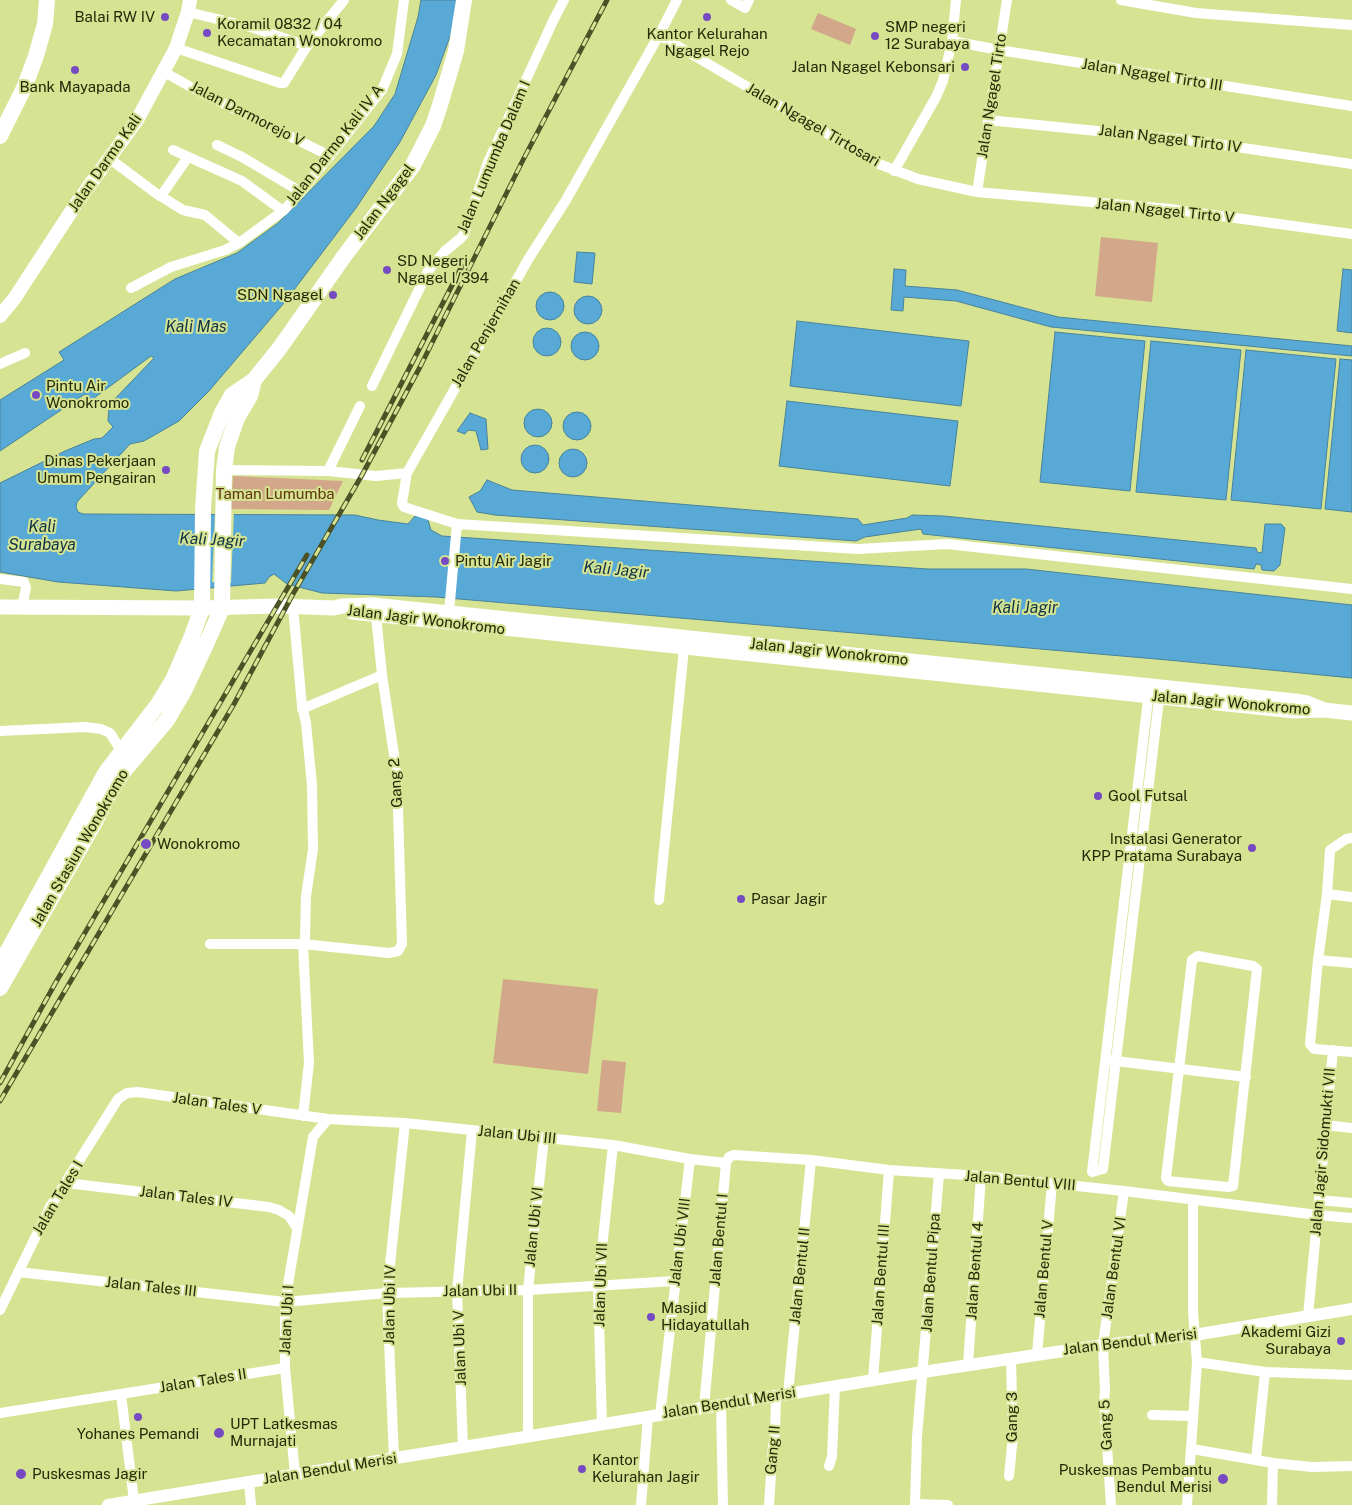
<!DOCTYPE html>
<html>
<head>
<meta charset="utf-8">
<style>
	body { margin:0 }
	canvas { display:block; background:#d5e392 }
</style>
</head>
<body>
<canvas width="1352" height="1505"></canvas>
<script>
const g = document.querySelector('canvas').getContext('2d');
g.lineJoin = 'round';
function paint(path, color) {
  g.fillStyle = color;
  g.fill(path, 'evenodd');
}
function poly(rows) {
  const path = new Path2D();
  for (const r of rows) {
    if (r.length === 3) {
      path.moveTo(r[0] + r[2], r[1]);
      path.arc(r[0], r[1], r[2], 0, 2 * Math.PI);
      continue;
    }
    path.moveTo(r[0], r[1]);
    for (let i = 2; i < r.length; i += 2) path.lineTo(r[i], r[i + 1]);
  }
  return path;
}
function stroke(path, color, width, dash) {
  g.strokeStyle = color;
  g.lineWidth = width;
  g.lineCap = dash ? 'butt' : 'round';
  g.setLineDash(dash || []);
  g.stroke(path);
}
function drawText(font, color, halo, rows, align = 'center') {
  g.font = font + ' "Public Sans",sans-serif';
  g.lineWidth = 4;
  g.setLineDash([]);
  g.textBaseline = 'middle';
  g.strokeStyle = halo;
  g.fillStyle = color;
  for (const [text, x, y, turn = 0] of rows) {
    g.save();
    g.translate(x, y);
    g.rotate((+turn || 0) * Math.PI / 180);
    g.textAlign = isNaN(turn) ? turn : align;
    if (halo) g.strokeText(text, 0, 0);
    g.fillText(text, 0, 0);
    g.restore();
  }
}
const green = poly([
	[818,13,856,29,850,45,811,29],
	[1101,237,1158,243,1152,302,1095,296],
	[233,476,343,481,329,510,231,509],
	[503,979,598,989,588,1074,493,1063],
	[602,1060,626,1062,621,1113,597,1111]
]);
const water = poly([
	[421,0,456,0,452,31,436,75,400,142,356,208,284,303,209,391,179,421,144,441,130,444,77,502,76,507,78,512,83,514,355,515,378,520,408,524,415,516,427,517,431,530,442,536,928,569,1026,569,1352,605,1352,678,1168,660,436,597,322,593,287,584,274,574,269,577,265,583,176,591,58,582,0,572,0,483,65,451,94,439,102,438,113,427,108,421,109,405,154,358,151,356,90,401,85,394,0,451,0,400,64,360,59,352,175,279,237,253,278,223,374,126,395,94,418,17,421,0],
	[577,252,595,253,592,284,574,282,577,252],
	[894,269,906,270,905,286,957,290,1058,317,1352,346,1352,356,1051,327,956,301,904,297,903,311,891,310,894,269],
	[1343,269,1352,270,1352,333,1337,331,1343,269],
	[550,306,14],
	[588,310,14],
	[797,321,969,341,961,406,790,386,797,321],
	[547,342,14],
	[1055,332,1145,341,1130,491,1040,482,1055,332],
	[585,346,14],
	[1151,341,1241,350,1226,500,1136,492,1151,341],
	[1246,350,1336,359,1321,509,1231,500,1246,350],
	[1340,359,1352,360,1352,512,1325,509,1340,359],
	[787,401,958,421,950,486,779,466,787,401],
	[538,423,14],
	[577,426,14],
	[470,413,486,419,488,449,481,450,476,431,468,430,465,434,457,431,470,413],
	[535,459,14],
	[573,463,14],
	[487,480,512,490,858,519,863,525,907,518,912,515,944,516,1256,548,1257,552,1262,553,1265,524,1281,524,1285,528,1280,565,1274,571,1262,570,1261,565,1256,564,1254,569,923,534,921,529,865,537,856,541,495,515,477,512,469,497,480,491,487,480]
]);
const pier = poly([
	[215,512,234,512,231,583,212,582]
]);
const minor = poly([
	[731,0,745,8,749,0],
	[1121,0,1196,13,1352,25],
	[188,12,254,28,307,46],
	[659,35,879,164,918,179,977,192,1170,209,1352,234],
	[952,41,999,50,1352,106],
	[176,48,280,83,284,83,307,46,344,0],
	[164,72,198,91,330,156],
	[988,120,1196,141,1352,164],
	[217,145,242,157,301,192],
	[173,150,242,181,283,211],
	[110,159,157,194,183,210,205,215,239,243],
	[894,171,936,97,943,81,952,41,956,0],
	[977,192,1007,0],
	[161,196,188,157],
	[131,288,171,267,225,250,239,243,283,211,301,192,382,90,397,54,404,0],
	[0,364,25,353],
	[372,386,428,271,445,251,461,238,464,234,488,162,554,19,564,0],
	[224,470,328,471,376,476,407,473],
	[328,471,360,406],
	[457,524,858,549,947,544,1352,589],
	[0,579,24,582,26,588,22,607],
	[293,607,302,706,306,723,312,785,313,849,306,896,305,939,303,944,309,1063,303,1116],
	[449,612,457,524,404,507,402,503,407,473,529,258,566,200,659,35,677,0],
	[1149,691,1092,1172,1103,1169,1160,691],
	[302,709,382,675],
	[0,731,85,727,101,729,110,733,122,752],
	[1352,838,1346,839,1330,850,1327,894,1318,960,1310,1044,1314,1049,1352,1052],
	[1327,894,1352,897],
	[659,900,684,648],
	[210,944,303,944,389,953,398,951,402,944,397,775,382,675,376,616],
	[1198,956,1253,966,1257,969,1233,1186,1228,1187,1168,1181,1166,1178,1192,960,1198,956],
	[1318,960,1352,963],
	[1108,1060,1246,1077],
	[1325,1125,1352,1128],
	[66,1183,269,1207,279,1210,289,1216,297,1228],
	[1319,1200,1352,1203],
	[18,1272,285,1302,387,1293,528,1290,675,1281],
	[0,1310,50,1207,118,1099,127,1093,138,1092,328,1119,405,1123,613,1145,690,1159,726,1163],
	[1308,1316,1333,1050],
	[1037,1354,1052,1184],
	[1197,1362,1265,1372,1352,1375],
	[968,1365,981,1176],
	[873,1380,889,1170],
	[788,1393,811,1160],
	[121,1394,134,1501],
	[721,1405,723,1505],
	[704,1407,726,1163,729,1157,734,1155,811,1160,889,1170,981,1176,1124,1191,1318,1215,1352,1218],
	[0,1413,285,1368],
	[660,1415,690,1159],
	[1152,1415,1193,1416],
	[602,1425,598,1286,613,1145],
	[528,1437,528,1290,544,1137],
	[463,1447,457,1291,472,1131],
	[1192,1449,1273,1463,1312,1467,1352,1466],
	[394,1458,387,1293,405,1123],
	[1256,1459,1265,1372],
	[829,1466,832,1457,835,1386],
	[295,1474,285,1368,285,1302,313,1137,328,1119],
	[1009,1476,1013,1436,1011,1358],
	[249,1482,251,1505],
	[915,1504,948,1505],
	[641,1505,648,1417],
	[769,1505,773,1444,775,1435,776,1395],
	[915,1505,917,1437,939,1174],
	[1111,1505,1104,1401,1105,1391,1103,1345,1124,1191],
	[1187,1505,1197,1362,1193,1312,1193,1200],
	[1272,1505,1273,1463]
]);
const tertiary = poly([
	[108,1505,923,1372,1103,1345,1194,1335,1352,1309]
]);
const secondary = poly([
	[0,316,14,299,76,204,137,120,176,48,188,12,190,0]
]);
const primary = poly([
	[0,607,202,608,278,606,334,608,342,606,373,605,1295,701,1307,703,1324,710],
	[352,612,1294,711,1324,710,1352,713]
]);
const trunk = poly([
	[0,136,24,88,36,56,45,24,47,0],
	[0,965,106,772,159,703,173,680,192,636,202,608,203,509,207,451,222,413,232,395,254,380,279,349,345,255,412,167,433,126,440,105,456,51,464,0],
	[0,988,96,820,108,796,123,772,167,720,184,691,207,642,222,608,224,470,227,447,237,418,250,396,254,380]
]);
const rail = poly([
	[362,460,462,266],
	[0,1083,56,982,307,555],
	[0,1101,234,704,293,594,362,475,420,367,523,160,607,0]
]);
const markers = [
	[165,17,5,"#764ac2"],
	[707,17,5,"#764ac2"],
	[207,33,5,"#764ac2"],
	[875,36,5,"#764ac2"],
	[965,67,5,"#764ac2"],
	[75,70,5,"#764ac2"],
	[387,270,5,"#764ac2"],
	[333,295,5,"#764ac2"],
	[36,395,5,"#764ac2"],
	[166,470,5,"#764ac2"],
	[445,561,5,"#764ac2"],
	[1098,796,5,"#764ac2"],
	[146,844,6,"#764ac2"],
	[1252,848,5,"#764ac2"],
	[741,899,5,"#764ac2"],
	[651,1317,5,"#764ac2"],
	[1341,1341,5,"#764ac2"],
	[138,1417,5,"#764ac2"],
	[219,1433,6,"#764ac2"],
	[582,1469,5,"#764ac2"],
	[21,1474,6,"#764ac2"],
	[1223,1479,6,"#764ac2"]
];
const poiNames = [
	["Balai RW IV",155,17,"right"],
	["Koramil 0832 / 04",217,24],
	["Kecamatan Wonokromo",217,41],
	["SMP negeri",885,27],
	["12 Surabaya",885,44],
	["Kantor Kelurahan",707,34,"center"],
	["Ngagel Rejo",707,51,"center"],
	["Jalan Ngagel Kebonsari",955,67,"right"],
	["Bank Mayapada",75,87,"center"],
	["SD Negeri",397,261],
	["Ngagel I/394",397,278],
	["SDN Ngagel",323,295,"right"],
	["Pintu Air",46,386],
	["Wonokromo",46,403],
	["Dinas Pekerjaan",156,461,"right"],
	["Umum Pengairan",156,478,"right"],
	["Pintu Air Jagir",455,561],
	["Gool Futsal",1108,796],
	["Instalasi Generator",1242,839,"right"],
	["KPP Pratama Surabaya",1242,856,"right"],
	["Wonokromo",157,844],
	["Pasar Jagir",751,899],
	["Masjid",661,1308],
	["Hidayatullah",661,1325],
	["Akademi Gizi",1331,1332,"right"],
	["Surabaya",1331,1349,"right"],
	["UPT Latkesmas",230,1424],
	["Murnajati",230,1441],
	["Yohanes Pemandi",138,1434,"center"],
	["Kantor",592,1460],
	["Kelurahan Jagir",592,1477],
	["Puskesmas Pembantu",1212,1470,"right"],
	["Bendul Merisi",1212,1487,"right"],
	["Puskesmas Jagir",32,1474]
];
const streetNames = [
	["Jalan Ngagel Tirto III",1152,75,9],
	["Jalan Ngagel Tirto",992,96,-81],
	["Jalan Darmorejo V",247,114,27],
	["Jalan Ngagel Tirtosari",813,125,30],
	["Jalan Ngagel Tirto IV",1170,139,7],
	["Jalan Darmo Kali IV A",335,145,-52],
	["Jalan Lumumba Dalam I",494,157,-67],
	["Jalan Darmo Kali",105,163,-55],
	["Jalan Ngagel",384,202,-53],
	["Jalan Ngagel Tirto V",1165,211,6],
	["Jalan Penjernihan",486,333,-60],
	["Jalan Jagir Wonokromo",426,620,7],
	["Jalan Jagir Wonokromo",829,652,6],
	["Jalan Jagir Wonokromo",1231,703,5],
	["Gang 2",396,783,-94],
	["Jalan Stasiun Wonokromo",80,848,-60],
	["Jalan Tales V",217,1104,8],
	["Jalan Ubi III",517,1135,6],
	["Jalan Jagir Sidomukti VII",1323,1152,-85],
	["Jalan Bentul VIII",1020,1181,5],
	["Jalan Tales IV",186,1197,7],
	["Jalan Tales I",58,1198,-59],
	["Jalan Ubi VI",534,1227,-84],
	["Jalan Bentul I",719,1240,-85],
	["Jalan Ubi VIII",680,1242,-83],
	["Jalan Bentul VI",1114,1268,-82],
	["Jalan Bentul V",1044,1269,-85],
	["Jalan Bentul 4",975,1271,-86],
	["Jalan Bentul Pipa",931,1273,-86],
	["Jalan Bentul III",881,1275,-86],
	["Jalan Bentul II",800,1276,-84],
	["Jalan Ubi VII",601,1285,-88],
	["Jalan Tales III",151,1287,6],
	["Jalan Ubi II",480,1291,-1],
	["Jalan Ubi IV",390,1305,-89],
	["Jalan Ubi I",287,1320,-87],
	["Jalan Bendul Merisi",1130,1342,-7],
	["Jalan Ubi V",460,1348,-92],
	["Jalan Tales II",203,1381,-9],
	["Jalan Bendul Merisi",729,1403,-9],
	["Gang 3",1012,1417,-90],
	["Gang 5",1106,1425,-93],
	["Gang II",773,1450,-85],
	["Jalan Bendul Merisi",330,1469,-9]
];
const parkNames = [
	["Taman Lumumba",275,494]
];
const waterNames = [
	["Kali Mas",196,327],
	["Kali",42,527],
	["Surabaya",42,545],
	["Kali Jagir",212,540,3],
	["Kali Jagir",616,570,5],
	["Kali Jagir",1025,608]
];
paint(green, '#d3a789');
paint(water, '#59a9d7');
stroke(water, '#498399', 1);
paint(pier, '#d5e392');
stroke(minor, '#fff', 10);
stroke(tertiary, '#fff', 12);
stroke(secondary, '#fff', 14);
stroke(primary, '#fff', 15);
stroke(trunk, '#fff', 16);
stroke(rail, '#4b5226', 5);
stroke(rail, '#d5e392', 3, [9]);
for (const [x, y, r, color] of markers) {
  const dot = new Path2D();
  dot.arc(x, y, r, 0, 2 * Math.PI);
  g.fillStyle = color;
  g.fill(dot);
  stroke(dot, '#d5e392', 2);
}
drawText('15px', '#242907', '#d5e392', poiNames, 'left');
drawText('15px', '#242907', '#d5e392', streetNames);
drawText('15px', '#60340e', '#d5e392', parkNames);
drawText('italic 16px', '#0e3245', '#d5e392', waterNames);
</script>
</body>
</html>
